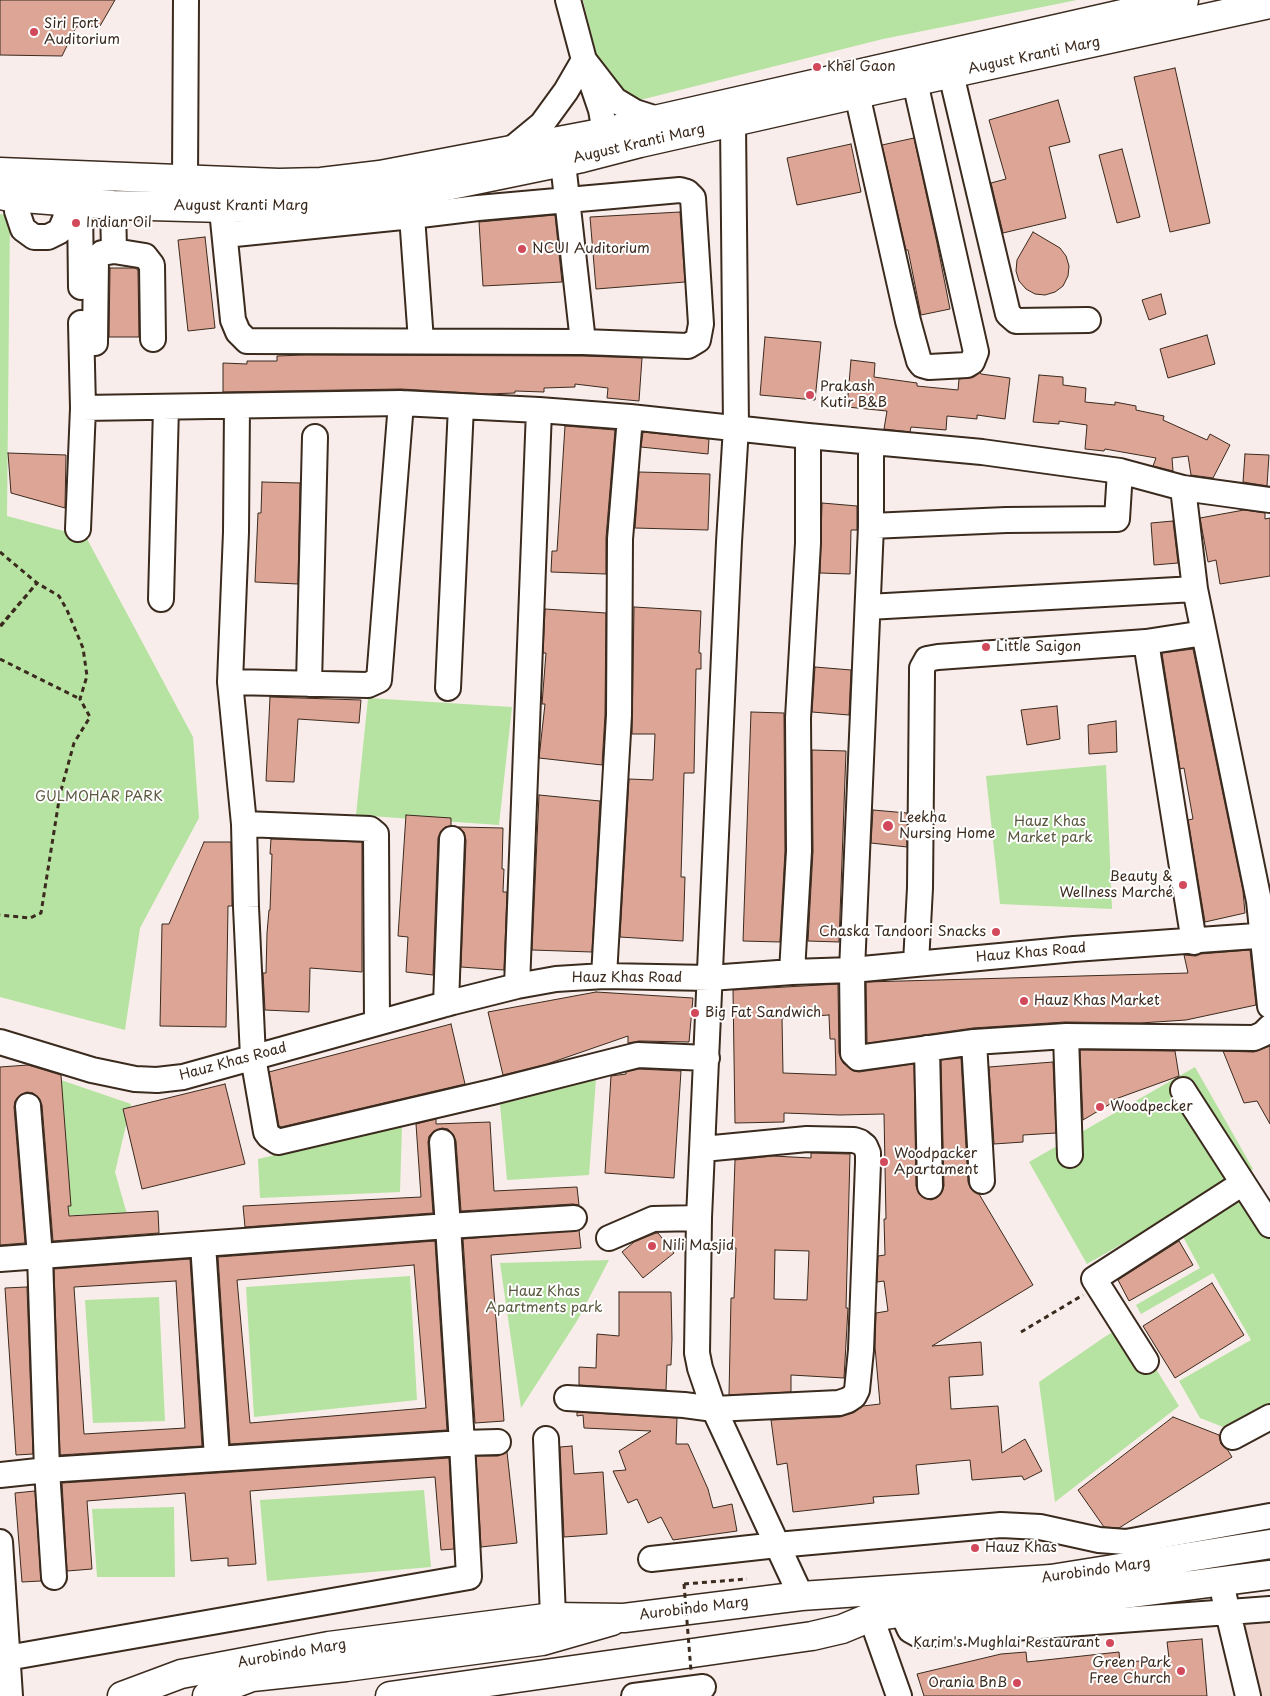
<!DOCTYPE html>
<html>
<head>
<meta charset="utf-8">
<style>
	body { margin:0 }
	canvas { display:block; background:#f8edea }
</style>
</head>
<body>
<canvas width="1270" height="1696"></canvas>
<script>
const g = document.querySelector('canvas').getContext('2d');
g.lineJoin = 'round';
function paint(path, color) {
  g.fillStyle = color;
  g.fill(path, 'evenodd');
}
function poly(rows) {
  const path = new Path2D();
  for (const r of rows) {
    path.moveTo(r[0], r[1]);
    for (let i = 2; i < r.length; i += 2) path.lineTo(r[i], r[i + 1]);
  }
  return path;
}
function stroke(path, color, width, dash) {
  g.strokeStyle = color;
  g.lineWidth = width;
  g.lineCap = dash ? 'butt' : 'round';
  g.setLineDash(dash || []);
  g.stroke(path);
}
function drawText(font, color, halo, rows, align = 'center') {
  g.font = font + ' "Playpen Sans",sans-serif';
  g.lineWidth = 4;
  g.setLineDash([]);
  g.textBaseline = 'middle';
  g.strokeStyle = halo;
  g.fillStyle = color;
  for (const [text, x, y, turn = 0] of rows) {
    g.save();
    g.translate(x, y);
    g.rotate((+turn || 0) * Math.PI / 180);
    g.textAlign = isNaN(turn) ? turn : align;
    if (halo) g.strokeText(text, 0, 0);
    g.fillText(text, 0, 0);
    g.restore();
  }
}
const built = poly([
	[1270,1601,1270,1696,1258,1696,1235,1604]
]);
const green = poly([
	[583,0,1077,0,883,39,636,101,627,96,596,54],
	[0,214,10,216,7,516,86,537,193,737,199,818,140,928,125,1030,0,997],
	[368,698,512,707,499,825,356,815],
	[1106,765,1112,909,1000,904,986,776],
	[1195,1067,1253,1169,1087,1264,1029,1162],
	[58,1079,131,1104,115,1172,127,1214,69,1215],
	[596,1079,589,1175,507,1180,500,1104],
	[402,1126,400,1192,260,1198,258,1159],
	[1257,1192,1270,1214,1270,1413,1236,1432,1200,1418,1179,1381,1251,1340,1213,1273,1141,1314,1136,1305,1200,1268,1182,1235],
	[609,1260,577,1321,521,1408,500,1263],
	[410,1276,417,1400,254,1417,246,1287],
	[159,1297,165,1421,93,1423,85,1300],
	[1128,1324,1179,1406,1055,1502,1039,1382,1106,1336],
	[424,1490,431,1567,267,1581,260,1500],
	[174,1507,175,1577,97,1577,92,1509]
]);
const building = poly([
	[0,0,115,0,100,26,76,27,62,56,0,55,0,0],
	[1175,68,1210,223,1170,232,1134,77,1175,68],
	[1058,100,1070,142,1049,147,1066,218,1003,233,991,183,1006,179,989,120,1058,100],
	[914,138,937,243,950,309,921,315,908,250,906,250,882,145,914,138],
	[851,144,861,192,797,205,787,158,851,144],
	[1122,149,1140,217,1117,223,1099,155,1122,149],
	[680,212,685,282,596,289,590,217,680,212],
	[555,215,562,282,483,286,479,222,555,215],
	[1033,232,1060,248,1066,256,1069,266,1068,276,1063,286,1055,292,1045,295,1035,294,1026,289,1019,281,1016,271,1017,260,1033,232],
	[205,237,215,328,188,331,178,240,205,237],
	[110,268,135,268,138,270,139,337,109,337,110,268],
	[1161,294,1166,314,1149,320,1142,300,1161,294],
	[1207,335,1215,364,1168,378,1160,349,1207,335],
	[765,337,821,342,815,400,760,395,765,337],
	[304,355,583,356,642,358,639,401,607,398,608,388,575,384,575,387,544,388,544,392,515,391,515,393,488,394,401,389,223,392,223,363,247,364,247,361,277,361,277,356,304,355],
	[851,360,875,363,874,377,917,383,917,386,958,390,959,379,974,377,980,372,981,374,1010,378,1005,419,977,415,977,419,947,416,946,430,911,427,910,432,884,429,887,411,847,407,851,360],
	[1039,375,1063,377,1063,385,1086,388,1085,402,1115,405,1115,402,1136,406,1136,410,1164,416,1163,420,1207,440,1210,434,1230,445,1213,478,1191,475,1188,456,1172,458,1173,471,1153,466,1156,458,1105,449,1104,451,1085,449,1087,425,1059,421,1059,424,1033,422,1039,375],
	[565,426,615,430,606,538,606,574,551,572,552,551,557,551,565,426],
	[643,432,709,439,708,454,641,447,643,432],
	[8,453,66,455,65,508,11,493,8,453],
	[1245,454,1269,455,1267,486,1243,482,1245,454],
	[639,472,710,474,708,530,635,528,639,472],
	[262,482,300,483,298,584,255,582,258,513,261,513,262,482],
	[822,503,857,506,857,530,851,530,850,574,820,573,822,503],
	[1244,510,1265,513,1265,519,1270,518,1270,576,1220,584,1216,560,1208,562,1200,518,1244,510],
	[1173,521,1178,563,1154,565,1151,523,1173,521],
	[634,607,701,611,699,653,701,653,701,669,696,669,694,773,684,773,681,877,685,877,683,941,620,937,629,779,653,780,655,734,632,734,634,607],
	[545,609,606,613,605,715,602,765,539,758,545,704,542,704,546,653,543,653,545,609],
	[1193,649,1243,891,1245,913,1205,922,1188,820,1193,819,1184,768,1180,769,1162,653,1193,649],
	[815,667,851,670,849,715,812,712,815,667],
	[270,697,361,700,359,723,298,719,294,782,266,781,270,697],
	[1057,706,1060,739,1027,745,1021,710,1057,706],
	[751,712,784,713,785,851,780,942,743,941,751,712],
	[1116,721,1117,752,1089,754,1088,725,1116,721],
	[812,750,846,751,839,942,808,941,813,851,812,750],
	[539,795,600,801,592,952,532,950,539,795],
	[873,810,907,813,907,847,871,843,873,810],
	[406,815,451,818,451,826,445,827,441,831,438,838,433,975,406,972,408,937,398,936,406,815],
	[459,827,503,828,502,869,504,869,503,892,507,892,504,970,461,967,466,840,464,832,459,827],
	[271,839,362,842,362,972,310,968,309,1012,265,1010,263,973,266,973,267,933,269,910,270,910,272,854,270,854,271,839],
	[204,842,231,842,232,895,232,906,228,906,226,1027,160,1026,162,924,169,924,204,842],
	[1250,950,1256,1005,1186,1020,1140,1023,1065,1022,973,1028,867,1043,866,982,1188,973,1184,955,1196,956,1200,954,1250,950],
	[838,984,839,1053,843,1063,853,1071,859,1072,914,1064,916,1186,919,1194,924,1198,931,1200,938,1197,942,1192,944,1186,941,1060,961,1058,968,1182,971,1189,979,1194,1033,1285,932,1346,981,1342,983,1375,949,1377,951,1409,998,1406,1002,1453,1025,1439,1042,1471,1024,1480,1022,1476,972,1480,970,1460,916,1465,919,1494,873,1497,874,1503,793,1512,787,1463,777,1465,771,1420,840,1417,853,1413,863,1406,880,1404,875,1347,876,1313,888,1311,884,1281,877,1282,878,1256,885,1255,884,1219,886,1219,884,1114,840,1115,784,1113,784,1122,735,1123,733,990,838,984],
	[829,1015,830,1039,835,1039,836,1075,783,1073,782,1018,829,1015],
	[596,992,693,998,689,1042,639,1041,628,1043,628,1036,547,1064,503,1075,488,1012,596,992],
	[451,1024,465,1084,281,1127,279,1126,269,1072,451,1024],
	[1270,1046,1270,1124,1257,1101,1244,1103,1223,1051,1254,1052,1270,1046],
	[1080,1050,1175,1051,1179,1076,1110,1101,1110,1104,1083,1120,1080,1050],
	[1053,1062,1056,1133,1023,1135,1023,1142,994,1144,989,1067,1053,1062],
	[28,1065,61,1075,71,1206,68,1206,69,1216,158,1211,159,1233,53,1241,42,1105,39,1098,33,1093,27,1092,20,1095,15,1101,14,1107,25,1243,0,1245,0,1067,28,1065],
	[639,1069,681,1071,674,1178,605,1173,611,1076,626,1074,626,1072,639,1069],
	[225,1084,245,1164,142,1189,123,1109,225,1084],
	[436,1119,436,1124,490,1122,494,1191,577,1187,579,1205,573,1204,461,1211,456,1141,453,1134,448,1129,442,1128,434,1131,429,1136,428,1142,433,1213,245,1227,243,1206,421,1197,416,1124,436,1119],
	[811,1153,850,1154,846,1308,848,1308,844,1378,791,1375,791,1392,729,1395,731,1298,734,1298,736,1248,732,1248,735,1160,773,1156,811,1158,811,1153],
	[775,1250,809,1251,807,1300,774,1299,775,1250],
	[579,1230,581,1248,491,1255,504,1421,475,1423,463,1239,579,1230],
	[656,1233,658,1233,674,1253,643,1278,622,1252,634,1242,656,1233],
	[435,1241,447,1430,230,1444,218,1257,435,1241],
	[414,1265,426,1408,250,1423,237,1280,414,1265],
	[1179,1241,1193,1265,1129,1301,1118,1280,1179,1241],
	[190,1259,202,1446,60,1455,54,1269,190,1259],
	[176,1281,185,1428,84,1434,74,1287,176,1281],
	[1212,1283,1244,1335,1175,1378,1143,1326,1212,1283],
	[27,1287,33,1454,16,1455,5,1288,27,1287],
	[619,1292,671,1292,672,1339,671,1365,667,1365,666,1390,579,1385,579,1367,596,1368,597,1334,619,1336,619,1292],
	[577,1412,677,1418,676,1444,688,1444,708,1489,713,1508,732,1504,737,1531,673,1540,661,1517,648,1523,637,1499,628,1503,613,1471,626,1470,619,1451,651,1431,584,1428,583,1415,577,1416,577,1412],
	[1173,1417,1219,1435,1221,1444,1227,1449,1232,1457,1119,1528,1104,1527,1078,1490,1173,1417],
	[572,1446,574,1474,603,1472,607,1534,564,1537,560,1447,572,1446],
	[507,1452,517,1543,481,1547,476,1456,498,1456,507,1452],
	[449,1458,454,1549,441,1550,435,1477,250,1491,256,1564,228,1566,228,1558,191,1561,185,1493,87,1501,92,1569,67,1571,62,1483,449,1458],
	[35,1491,41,1581,22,1582,15,1493,35,1491],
	[1202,1639,1207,1696,924,1696,917,1674,1001,1654,1026,1652,1027,1662,1119,1652,1120,1663,1169,1658,1167,1642,1202,1639]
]);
const path = poly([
	[0,552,37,583,59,596,67,610,83,648,87,676,80,699,90,717,74,743,60,794,41,913,30,918,0,915],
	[0,626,37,583,0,627],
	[0,659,80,699],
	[1021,1332,1083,1295],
	[684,1584,747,1579]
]);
const minor = poly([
	[568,0,584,60,601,110,608,149],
	[951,74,1008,314,1016,321,1088,320],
	[857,94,908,321,919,361,922,365,929,367,967,365,972,362,976,352,915,82],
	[733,123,736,427,729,542,699,1218,697,1353,700,1368,714,1409,801,1596],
	[561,145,583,342],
	[508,152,542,124,566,91,584,60,615,100,635,112,657,119],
	[185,179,186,0],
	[17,197,17,211,23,229,34,237,48,237,60,231,65,219,68,202],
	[80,203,81,287],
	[113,205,114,251],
	[224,208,223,220,233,320,238,332,247,341,583,342,688,346,698,340,701,324,693,198,687,192,680,190,478,208,412,216,225,235],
	[412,216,421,341],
	[81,323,83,408],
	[95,343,96,260,102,253,114,251,145,256,152,265,153,339],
	[237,406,236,532,230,682,244,824,246,907,253,1057,266,1132,269,1136,278,1142,492,1092,638,1055,707,1058],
	[871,442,871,526,852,970,853,1053,858,1058,974,1042,1066,1036,1254,1038,1263,1034,1270,1027],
	[1183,488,1195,589,1259,901,1270,1006],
	[871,526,1006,520,1117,519,1120,471],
	[78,529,83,408,401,403,539,410,630,417,808,436,982,452,1120,471,1183,488,1270,500],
	[161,599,166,407],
	[868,607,1195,589],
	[1146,642,1194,942],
	[230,682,368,685,379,680,401,403],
	[309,684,315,437],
	[448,688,461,406],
	[244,824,370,829,376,834,377,1023],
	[916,963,920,888,922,674,922,668,927,659,938,657,1146,642,1204,633],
	[792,972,799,851,798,718,808,543,808,436],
	[604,976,619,715,620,539,630,417],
	[517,986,539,410],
	[446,1004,452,839],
	[1066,1036,1070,1155],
	[0,1042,92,1070,135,1079,157,1080,183,1077,453,1002,517,986,556,979,604,976,710,978,792,972,852,970,1074,949,1270,935],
	[974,1042,982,1181],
	[927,1048,930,1186],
	[1183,1090,1270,1225],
	[28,1106,40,1256,47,1470,462,1443,498,1442],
	[442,1142,448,1226,574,1218],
	[609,1238,653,1219,699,1218],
	[0,1259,203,1244,217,1458],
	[1146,1361,1094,1279,1243,1183],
	[567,1398,684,1405,714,1409,839,1403,848,1400,854,1396,857,1390,861,1350,868,1163,868,1153,865,1146,860,1142,854,1140,807,1139,703,1149],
	[1233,1437,1270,1417],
	[546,1439,553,1617],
	[0,1475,47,1470,54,1577],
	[0,1542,10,1696],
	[651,1559,777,1545,1001,1525,1040,1527,1099,1540,1126,1542,1270,1516],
	[1224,1596,1248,1696],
	[902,1613,910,1630,919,1635,1270,1609],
	[871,1617,899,1696],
	[7,1658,469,1577,462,1443,448,1226,203,1244],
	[634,1696,703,1687]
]);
const major = poly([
	[0,172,279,183,321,182,380,175,606,132,637,124,1184,0],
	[0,195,10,197,113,205,224,208,325,207,383,199,582,158,640,143,857,94,1270,4],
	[207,1696,212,1692,252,1677,346,1667,542,1641,612,1621]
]);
const highway = poly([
	[122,1696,181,1674,329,1646,553,1617,624,1618,801,1596,1051,1579,1270,1544],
	[390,1696,812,1636,842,1629,871,1617,914,1611,1070,1601,1270,1575]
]);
const pathBridge = poly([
	[684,1584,691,1671]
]);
const markers = [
	[34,32,5,"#d1495b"],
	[817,67,5,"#d1495b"],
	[76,223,5,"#d1495b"],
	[522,249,5,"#d1495b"],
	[810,395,5,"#d1495b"],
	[986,647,5,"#d1495b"],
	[888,826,6,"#d1495b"],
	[1183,885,5,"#d1495b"],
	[996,932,5,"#d1495b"],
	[1024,1001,5,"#d1495b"],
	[695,1013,5,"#d1495b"],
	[1100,1107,5,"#d1495b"],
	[884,1162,5,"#d1495b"],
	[652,1246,5,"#d1495b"],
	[975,1548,5,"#d1495b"],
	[1110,1643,5,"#d1495b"],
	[1181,1671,5,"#d1495b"],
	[1017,1683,5,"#d1495b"]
];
const poiNames = [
	["Siri Fort",44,24],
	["Auditorium",44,40],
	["Khel Gaon",827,67],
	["Indian Oil",86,223],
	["NCUI Auditorium",532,249],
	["Prakash",820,387],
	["Kutir B&B",820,403],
	["Little Saigon",996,647],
	["Leekha",899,818],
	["Nursing Home",899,834],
	["Beauty &",1173,877,"right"],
	["Wellness Marché",1173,893,"right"],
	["Chaska Tandoori Snacks",986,932,"right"],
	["Hauz Khas Market",1034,1001],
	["Big Fat Sandwich",705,1013],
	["Woodpecker",1110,1107],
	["Woodpacker",894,1154],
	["Apartament",894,1170],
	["Nili Masjid",662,1246],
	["Hauz Khas",985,1548],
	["Karim's Mughlai Restaurant",1100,1643,"right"],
	["Green Park",1171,1663,"right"],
	["Free Church",1171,1679,"right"],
	["Orania BnB",1007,1683,"right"]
];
const streetNames = [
	["August Kranti Marg",1034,56,-12],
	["August Kranti Marg",639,144,-13],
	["August Kranti Marg",241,206],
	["Hauz Khas Road",1031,953,-5],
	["Hauz Khas Road",627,978],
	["Hauz Khas Road",233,1062,-15],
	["Aurobindo Marg",1096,1571,-8],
	["Aurobindo Marg",694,1609,-7],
	["Aurobindo Marg",292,1654,-10]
];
const parkNames = [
	["GULMOHAR PARK",99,797],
	["Hauz Khas",1050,822],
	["Market park",1050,838],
	["Hauz Khas",544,1292],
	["Apartments park",544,1308]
];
paint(built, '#f0d7d0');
paint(green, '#b6e3a1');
paint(building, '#dca595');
stroke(building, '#3b2a1e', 1);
stroke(minor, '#3b2a1e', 28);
stroke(major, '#3b2a1e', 31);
stroke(highway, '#3b2a1e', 31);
stroke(path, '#3b2a1e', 3, [5, 4]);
stroke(minor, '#fff', 24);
stroke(major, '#fff', 28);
stroke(highway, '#fff', 28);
stroke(pathBridge, '#3b2a1e', 3, [5, 4]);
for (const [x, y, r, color] of markers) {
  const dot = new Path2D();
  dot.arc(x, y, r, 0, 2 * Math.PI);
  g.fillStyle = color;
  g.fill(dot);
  stroke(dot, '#fff', 2);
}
drawText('14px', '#3b2a1e', '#fff', poiNames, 'left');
drawText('14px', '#3b2a1e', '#fff', streetNames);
drawText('14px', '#5a583f', '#fff', parkNames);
</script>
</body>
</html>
